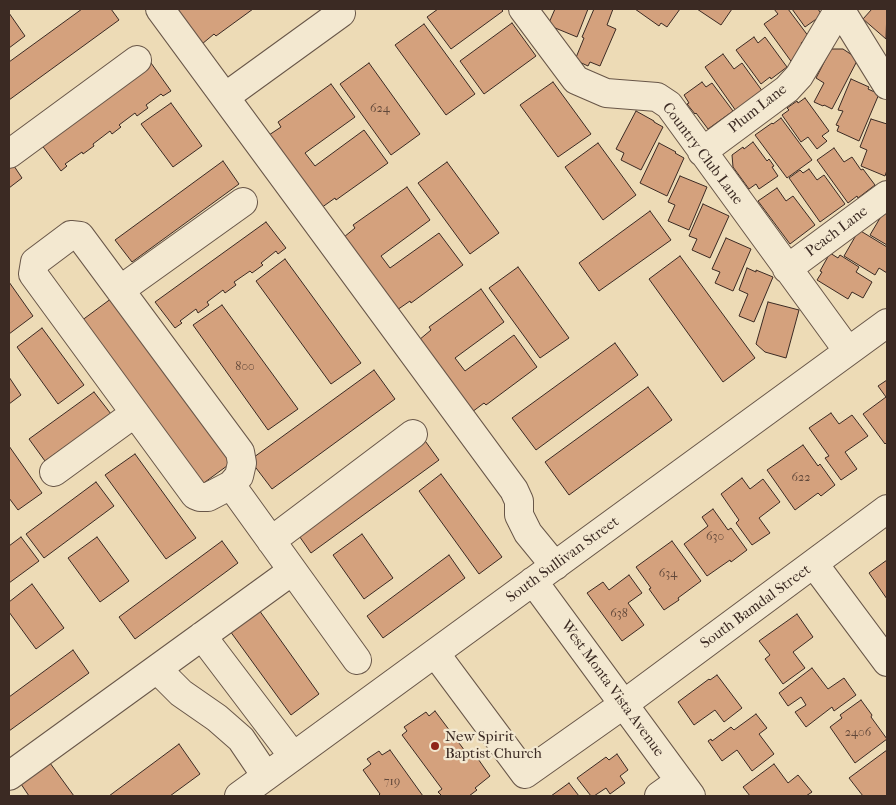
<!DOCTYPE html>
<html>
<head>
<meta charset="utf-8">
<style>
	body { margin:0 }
	#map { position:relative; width:896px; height:805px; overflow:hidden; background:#eddbb6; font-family:"IM FELL French Canon",serif }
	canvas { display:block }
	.frame { position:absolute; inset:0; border:10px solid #3b2a23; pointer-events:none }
</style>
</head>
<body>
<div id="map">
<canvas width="896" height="805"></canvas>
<div class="frame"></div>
</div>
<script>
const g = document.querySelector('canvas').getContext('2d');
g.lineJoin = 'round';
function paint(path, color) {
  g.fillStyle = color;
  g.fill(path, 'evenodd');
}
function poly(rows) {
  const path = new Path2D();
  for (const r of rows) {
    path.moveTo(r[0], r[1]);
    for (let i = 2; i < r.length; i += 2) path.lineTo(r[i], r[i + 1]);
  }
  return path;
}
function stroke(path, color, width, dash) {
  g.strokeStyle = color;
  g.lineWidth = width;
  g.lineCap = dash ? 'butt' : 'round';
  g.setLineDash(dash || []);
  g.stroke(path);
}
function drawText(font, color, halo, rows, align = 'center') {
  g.font = font + ' "IM FELL French Canon",serif';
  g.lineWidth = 4.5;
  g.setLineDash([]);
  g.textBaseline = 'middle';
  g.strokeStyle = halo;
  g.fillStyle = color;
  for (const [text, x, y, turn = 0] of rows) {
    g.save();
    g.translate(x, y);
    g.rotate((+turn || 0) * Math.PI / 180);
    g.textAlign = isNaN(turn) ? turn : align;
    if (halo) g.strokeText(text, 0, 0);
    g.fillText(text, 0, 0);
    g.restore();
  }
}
const building = poly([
	[82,9,111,9,119,20,9,100,9,62,82,9],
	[176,9,253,9,216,36,214,34,202,44,176,9],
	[438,9,501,9,503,11,451,49,427,17,438,9],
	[555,9,588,9,577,37,548,25,555,9],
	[594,9,613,9,607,25,616,29,600,66,590,62,588,66,575,60,584,38,582,37,594,9],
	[635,9,680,9,667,27,661,23,659,26,635,9],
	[697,9,732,9,721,25,697,9],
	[774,9,788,9,809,37,801,43,803,46,793,64,764,24,778,14,774,9],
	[792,9,818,9,822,15,805,27,792,9],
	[872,9,887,9,886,39,863,19,872,9],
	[9,13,25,36,9,48,9,13],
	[512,23,536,56,484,94,460,61,512,23],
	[424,24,475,94,446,115,395,45,424,24],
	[754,37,758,43,765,37,787,67,771,79,770,77,761,84,736,50,754,37],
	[831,49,843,49,858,59,832,109,824,105,823,106,814,102,824,83,816,78,831,49],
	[723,54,734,69,742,63,763,92,736,111,705,67,723,54],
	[151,63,171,91,163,96,161,94,146,105,148,108,137,116,135,113,119,125,121,127,112,134,110,131,93,144,94,146,83,154,82,152,65,164,67,166,61,171,41,144,151,63],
	[369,63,420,134,391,155,340,84,369,63],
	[851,79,869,87,868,89,879,94,859,141,837,131,839,126,836,125,843,111,838,110,851,79],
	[553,82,591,134,558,157,520,105,553,82],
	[702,82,706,87,712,83,733,111,708,129,696,113,695,114,687,104,689,103,684,95,702,82],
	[331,84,355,117,305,153,315,166,364,130,388,163,336,200,335,198,321,208,269,135,281,127,278,122,331,84],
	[805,98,829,131,822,136,827,141,817,149,808,137,801,142,782,115,789,110,787,108,797,101,798,103,805,98],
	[171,103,202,146,173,167,141,124,171,103],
	[636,111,654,121,654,122,663,127,641,170,621,160,624,153,616,149,636,111],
	[781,118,812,160,787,178,755,135,772,123,773,124,781,118],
	[871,119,887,124,887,170,885,176,861,166,867,150,860,147,871,119],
	[753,142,767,161,769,159,774,166,772,167,778,176,759,189,756,184,749,189,733,167,732,155,743,147,744,149,753,142],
	[598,143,636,195,603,220,565,167,598,143],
	[659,143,676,152,675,153,684,158,667,196,640,183,659,143],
	[834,148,844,162,852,157,861,170,863,169,875,185,858,198,857,196,848,203,817,160,834,148],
	[10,160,22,178,9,188,9,161,10,160],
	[223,161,239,184,132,262,115,240,223,161],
	[447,162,499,233,470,254,418,183,447,162],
	[809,169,817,180,824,175,845,204,820,222,789,178,800,170,803,173,809,169],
	[680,176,707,187,689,230,668,221,675,205,668,202,680,176],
	[407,187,430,220,381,256,390,268,439,233,463,265,411,303,410,301,397,310,344,237,355,228,353,225,407,187],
	[777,188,786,201,793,196,815,225,790,244,758,201,777,188],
	[703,204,729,216,710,258,692,250,697,239,689,236,703,204],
	[886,208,887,209,887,245,870,235,886,208],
	[650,211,671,240,599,291,579,263,650,211],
	[266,222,286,248,278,254,276,251,261,263,263,265,252,273,250,271,234,282,236,285,225,293,223,290,207,302,209,305,198,313,196,309,180,321,182,323,175,328,155,302,266,222],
	[859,230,887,247,887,273,879,268,875,275,844,256,859,230],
	[726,238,751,249,733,291,715,283,720,272,712,269,726,238],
	[830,253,838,258,840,255,859,267,856,272,872,282,863,298,852,292,848,299,817,280,822,272,820,271,830,253],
	[680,256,755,358,723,382,649,279,680,256],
	[285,259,361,363,331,384,256,281,285,259],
	[518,267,569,338,540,358,489,288,518,267],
	[747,268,756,272,756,270,773,277,754,322,739,316,748,294,739,290,747,268],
	[9,282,33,316,9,334,9,282],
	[481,289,504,322,455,358,465,371,514,335,537,367,486,405,484,403,472,412,419,340,431,330,429,327,481,289],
	[112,298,231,463,201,485,81,321,112,298],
	[768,302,799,310,786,358,765,352,756,344,768,302],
	[222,305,298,409,268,430,193,325,222,305],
	[42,328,84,385,58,404,17,347,42,328],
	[615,343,638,375,536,450,512,418,615,343],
	[374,370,395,399,272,489,250,460,374,370],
	[9,377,21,395,9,404,9,377],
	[887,380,887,442,885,444,863,414,886,397,878,386,887,380],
	[648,387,672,420,569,495,545,462,648,387],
	[94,392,111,414,45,461,29,439,94,392],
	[831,413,839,424,852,415,868,436,845,452,857,469,841,480,825,458,829,456,809,428,831,413],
	[423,438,439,460,311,553,295,530,423,438],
	[803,445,818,466,820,464,835,485,821,496,818,493,795,510,767,470,803,445],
	[9,446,42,493,18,510,9,498,9,446],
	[135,454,196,538,166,559,105,475,135,454],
	[441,474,502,557,479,574,419,491,441,474],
	[742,478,750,489,763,479,780,502,759,518,770,533,752,545,736,523,739,520,721,494,742,478],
	[96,482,114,506,44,558,26,534,96,482],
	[713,509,728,530,731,528,747,550,731,562,730,560,707,576,684,544,708,526,702,517,713,509],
	[362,534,393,578,364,599,333,555,362,534],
	[21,537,39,561,9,583,9,546,21,537],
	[97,537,129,581,100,602,68,558,97,537],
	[222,541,238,563,135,639,119,617,222,541],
	[672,541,701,581,678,598,679,600,664,610,649,589,651,588,636,567,672,541],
	[449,555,465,578,383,638,367,616,449,555],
	[887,560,887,599,869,573,887,560],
	[629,575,642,593,628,603,644,625,622,641,587,593,603,582,609,590,629,575],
	[32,584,64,628,36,649,9,612,9,602,32,584],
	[259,610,319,694,291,715,230,631,259,610],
	[797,614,813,637,793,652,805,668,783,684,765,659,770,655,759,641,797,614],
	[73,650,89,673,9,731,9,697,73,650],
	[812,668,828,689,844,678,856,695,834,711,832,707,806,727,795,712,806,705,801,697,788,706,779,693,812,668],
	[717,675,742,708,724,722,715,710,694,725,678,702,709,679,710,680,717,675],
	[861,700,872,715,871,717,887,739,855,763,830,727,842,718,840,715,861,700],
	[435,711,471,759,476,756,490,776,475,788,477,790,469,796,442,796,438,792,442,789,402,735,407,731,404,727,426,712,429,716,435,711],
	[756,714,767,728,759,734,774,754,752,771,737,750,722,761,708,741,711,739,712,741,731,727,734,730,756,714],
	[179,744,200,774,170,796,109,796,179,744],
	[390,750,423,796,378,796,380,794,363,770,371,764,367,759,379,751,382,755,390,750],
	[887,750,887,796,863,796,849,778,887,750],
	[617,754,628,770,620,776,625,783,610,794,606,788,594,796,591,796,577,778,606,757,609,760,617,754],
	[50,763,74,796,29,796,21,784,50,763],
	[774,764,788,783,798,775,812,792,806,796,750,796,743,787,774,764],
	[569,783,579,796,551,796,569,783]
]);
const minor = poly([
	[160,9,514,490,519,501,519,515,528,533,555,566],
	[523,9,576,80,606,93,657,97,669,105,848,351],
	[840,9,887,85],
	[225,97,341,13],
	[702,152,787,89,799,76,839,9],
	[9,154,137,60],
	[71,235,80,236,240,452,242,463,239,476,231,485,208,497,200,497,195,495,33,274,35,262,71,235],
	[787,269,887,195],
	[120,290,243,202],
	[54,472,135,413],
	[231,485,357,660],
	[271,541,413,434],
	[814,564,887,662],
	[533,581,691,796],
	[202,636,293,756],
	[435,653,525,774,624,704,887,509],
	[157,669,181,693,217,718,241,739,266,776],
	[9,776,292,571],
	[239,796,887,323],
	[659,796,680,781]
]);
const markers = [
	[435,746,5,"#8f2418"]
];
const numberNames = [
	["624",380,109],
	["800",245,367],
	["622",801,478],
	["630",715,537],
	["634",668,574],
	["638",619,614],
	["2406",858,733],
	["719",392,782]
];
const streetNames = [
	["Plum Lane",758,109,-38],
	["Country Club Lane",702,154,53],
	["Peach Lane",837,232,-37],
	["South Sullivan Street",563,560,-36],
	["South Bamdal Street",756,607,-36],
	["West Monta Vista Avenue",612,689,54]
];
const poiNames = [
	["New Spirit",445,737],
	["Baptist Church",445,754]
];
paint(building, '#d4a17d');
stroke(building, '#3b2a23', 1);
stroke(minor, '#685648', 30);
stroke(minor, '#f3e8d0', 28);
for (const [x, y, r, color] of markers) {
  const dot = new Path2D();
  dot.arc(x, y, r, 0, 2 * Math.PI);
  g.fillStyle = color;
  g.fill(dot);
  stroke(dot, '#f3e8d0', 2);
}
drawText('12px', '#61483a', null, numberNames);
drawText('15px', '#3b2a23', '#f3e8d0', streetNames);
drawText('15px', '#3b2a23', '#f3e8d0', poiNames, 'left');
</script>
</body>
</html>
